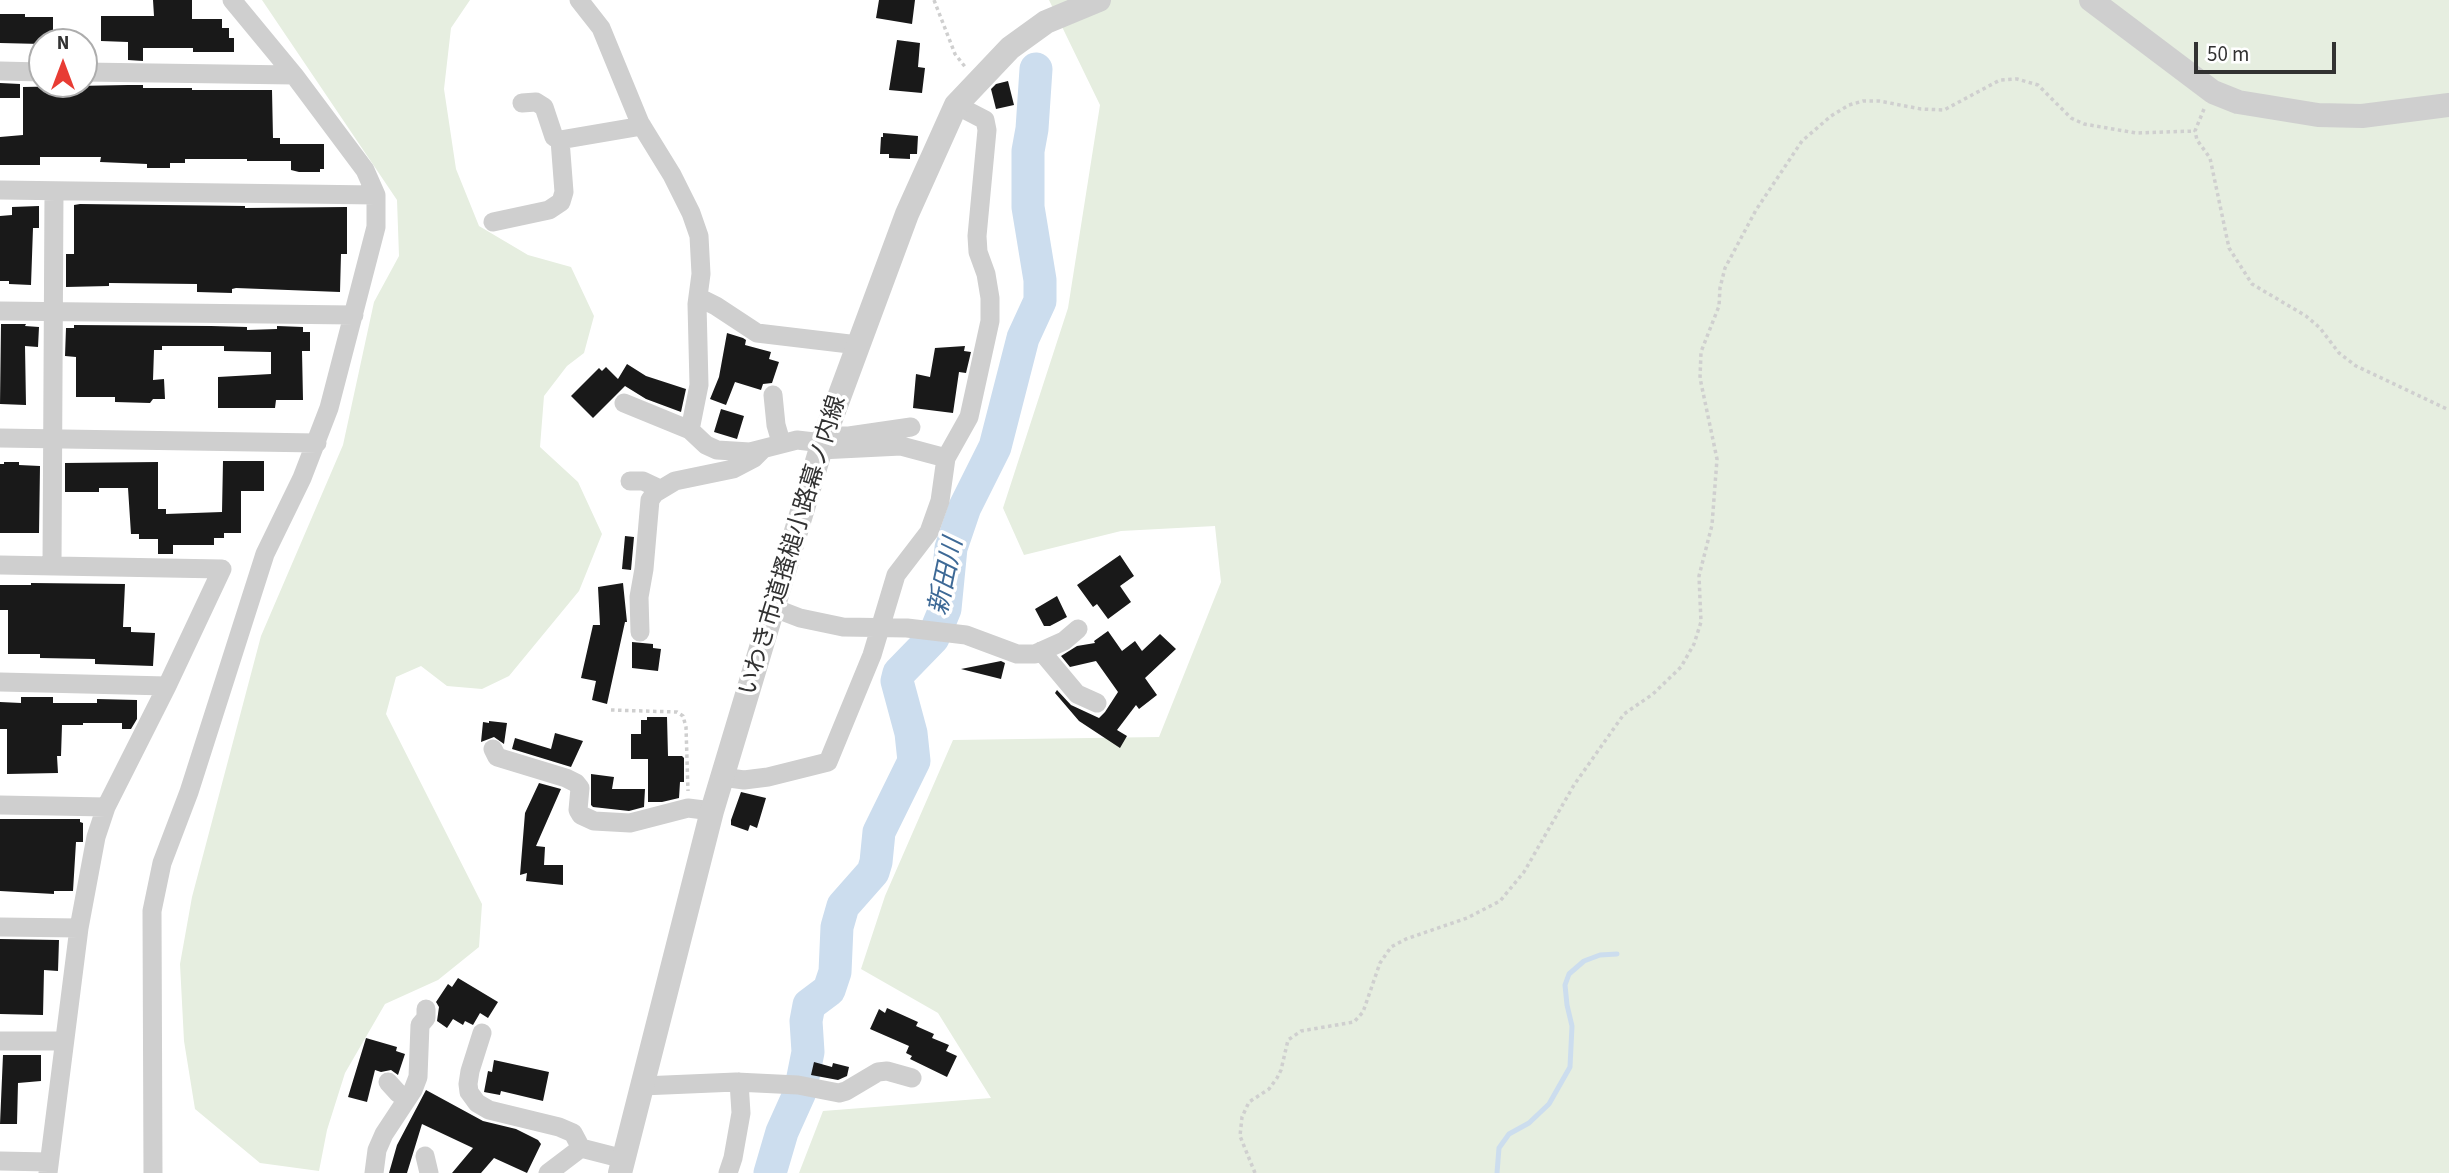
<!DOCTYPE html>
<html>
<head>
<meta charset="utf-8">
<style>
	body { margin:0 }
	#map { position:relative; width:2449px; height:1173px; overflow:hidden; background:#fff; font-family:"Source Sans 3",sans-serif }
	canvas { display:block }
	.north { position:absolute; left:28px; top:28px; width:70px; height:70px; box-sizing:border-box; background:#fff; border:2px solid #adadad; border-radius:50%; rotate:0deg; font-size:19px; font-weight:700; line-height:28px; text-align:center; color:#323232 }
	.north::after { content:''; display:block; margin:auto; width:24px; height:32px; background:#e83c34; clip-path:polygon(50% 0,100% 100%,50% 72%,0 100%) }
	.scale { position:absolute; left:2194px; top:42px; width:142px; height:32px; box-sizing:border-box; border:4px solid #323232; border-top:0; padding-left:9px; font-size:21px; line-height:24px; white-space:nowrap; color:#323232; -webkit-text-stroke:5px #fff; paint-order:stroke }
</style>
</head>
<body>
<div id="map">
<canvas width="2449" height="1173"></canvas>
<div class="north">N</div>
<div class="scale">50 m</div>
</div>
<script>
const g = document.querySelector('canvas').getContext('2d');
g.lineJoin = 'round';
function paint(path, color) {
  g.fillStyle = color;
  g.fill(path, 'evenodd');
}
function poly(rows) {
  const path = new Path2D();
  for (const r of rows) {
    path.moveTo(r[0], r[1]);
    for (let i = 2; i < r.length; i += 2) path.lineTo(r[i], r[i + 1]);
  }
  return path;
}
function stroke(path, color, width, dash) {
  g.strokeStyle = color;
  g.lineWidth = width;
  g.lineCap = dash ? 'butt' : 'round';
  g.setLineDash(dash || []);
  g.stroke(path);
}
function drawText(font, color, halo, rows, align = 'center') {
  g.font = font + ' "Source Sans 3","Noto Sans JP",sans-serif';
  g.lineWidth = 7;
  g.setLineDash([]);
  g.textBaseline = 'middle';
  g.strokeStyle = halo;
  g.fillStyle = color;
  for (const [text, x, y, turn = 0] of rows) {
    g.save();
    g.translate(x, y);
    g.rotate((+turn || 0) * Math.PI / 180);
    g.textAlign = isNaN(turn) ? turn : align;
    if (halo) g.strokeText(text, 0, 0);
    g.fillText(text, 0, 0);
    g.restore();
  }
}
const green = poly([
	[262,0,470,0,451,28,444,89,456,169,479,226,528,255,571,267,594,316,584,353,567,366,544,396,540,447,578,482,602,534,579,591,509,676,482,689,447,686,421,666,396,677,386,714,482,904,479,947,438,980,385,1004,345,1073,327,1130,319,1171,260,1163,195,1109,184,1041,180,964,192,897,261,636,343,445,374,302,399,256,397,200],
	[1049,0,2449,0,2449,1173,799,1173,823,1111,991,1098,938,1013,861,969,885,896,953,740,1159,737,1221,582,1215,526,1121,531,1024,555,1003,508,1068,308,1100,105]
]);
const stream = poly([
	[1497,1173,1499,1148,1509,1134,1529,1123,1549,1104,1570,1067,1572,1026,1567,1005,1565,985,1569,974,1584,961,1600,955,1617,954]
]);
const river = poly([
	[770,1173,782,1132,800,1092,808,1052,806,1021,809,1005,829,990,835,972,837,927,843,906,873,872,876,862,879,832,914,761,911,733,897,681,899,673,933,638,945,609,951,548,965,507,995,447,1023,338,1040,301,1040,280,1028,207,1028,151,1032,129,1036,69]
]);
const building = poly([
	[153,0,192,0,192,19,222,19,222,28,229,28,229,38,234,38,234,52,193,52,193,48,143,48,143,61,128,60,128,42,101,41,101,16,154,16],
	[879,0,915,0,912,24,876,18],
	[0,14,25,14,25,17,53,17,53,40,44,40,42,44,0,43],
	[897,40,920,43,918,67,925,68,922,93,889,90],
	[1008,81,1014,105,996,109,991,89,996,84],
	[0,83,20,84,20,98,0,98],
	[128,85,143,85,143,88,192,88,192,90,272,90,273,138,280,138,280,144,324,144,324,169,320,169,320,172,299,172,291,170,291,161,247,161,247,159,185,159,185,163,170,163,170,168,147,168,147,164,100,162,101,157,40,157,40,165,0,165,0,137,23,135,23,87],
	[883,133,918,136,917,154,910,154,910,159,889,158,889,154,880,154,881,137,883,137],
	[80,204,245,206,245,208,347,207,347,254,341,254,340,292,236,288,232,289,232,293,197,292,197,284,109,283,109,286,66,287,66,254,74,254,74,205],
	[39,206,39,228,33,228,31,285,9,284,9,281,0,281,0,216,12,215,12,207],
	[1,324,26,324,25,326,39,327,38,347,25,346,26,405,0,404],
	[74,325,211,326,247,327,247,330,277,329,277,326,303,327,303,332,310,332,310,351,302,351,303,400,276,400,275,408,218,408,218,377,271,374,271,352,224,351,224,346,162,346,162,350,154,350,153,380,164,379,165,399,153,399,150,403,115,402,115,397,76,397,76,357,65,356,66,328,74,328],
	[727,333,743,338,746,340,745,345,771,352,769,359,779,362,772,383,763,384,761,390,735,382,726,405,710,399,719,377],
	[965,346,964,351,971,352,966,373,959,372,953,413,913,408,916,374,930,377,935,348],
	[627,364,646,376,686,389,681,412,646,399,625,386,593,418,571,396,599,368,602,371,606,367,618,379],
	[721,409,744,416,737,439,714,432],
	[223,461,264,461,264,491,241,491,241,533,224,533,224,538,214,538,214,545,173,545,173,554,158,554,158,539,139,539,139,534,131,534,128,488,99,488,99,492,65,492,65,463,158,462,158,509,166,509,166,514,222,512],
	[4,462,19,462,19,465,40,466,39,533,0,533,0,464,4,464],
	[625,536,634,537,631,570,622,569],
	[1120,555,1134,576,1120,586,1131,602,1108,619,1097,604,1093,607,1077,585],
	[31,583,125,584,123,627,131,627,131,632,155,633,153,666,95,664,95,659,40,658,40,654,8,654,8,610,0,610,0,585,31,585],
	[623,583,627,622,625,622,607,704,592,700,596,681,581,678,593,625,600,625,598,587],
	[1057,596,1067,617,1050,626,1044,626,1035,609],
	[1108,631,1122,651,1135,641,1142,651,1160,634,1176,649,1145,678,1157,695,1139,709,1136,705,1117,730,1127,736,1120,748,1079,721,1055,693,1057,690,1071,705,1099,718,1105,712,1118,692,1096,661,1070,667,1061,656,1077,646,1095,643,1094,641],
	[632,642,653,644,653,648,661,649,658,671,632,668],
	[1001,661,1005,663,1001,679,961,669],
	[21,697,53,697,53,703,97,703,97,699,137,700,137,719,131,729,122,729,122,723,83,723,83,725,62,725,61,756,57,756,58,773,7,774,7,729,0,729,0,702,21,703],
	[647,717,667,717,668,756,682,756,684,758,684,782,680,782,679,798,662,802,648,802,648,759,631,759,631,734,641,734,641,720,647,720],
	[489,721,507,723,504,744,494,737,481,742,483,722,489,723],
	[555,733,583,741,571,767,512,749,515,738,551,749],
	[591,774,614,777,612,789,645,789,644,807,629,811,593,807,591,805],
	[539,783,561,789,536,846,545,847,544,865,563,865,563,885,526,881,527,873,520,875,525,813],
	[741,792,766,798,757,828,750,825,748,831,731,825,731,820],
	[0,819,80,819,80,822,83,823,83,842,76,842,73,891,54,891,54,894,0,891],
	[0,939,59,940,58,971,44,970,43,1015,0,1014],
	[458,978,498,1002,488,1018,480,1013,473,1025,465,1021,463,1025,453,1019,447,1028,437,1021,439,1007,436,1002,448,984,452,987],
	[887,1008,918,1022,916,1026,934,1034,932,1038,949,1045,946,1051,957,1056,947,1077,910,1059,912,1056,906,1053,909,1046,870,1029,879,1009,885,1013],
	[366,1038,397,1047,396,1051,405,1054,398,1075,391,1070,381,1072,375,1070,367,1102,348,1097],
	[3,1055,41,1055,41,1081,18,1083,17,1124,0,1124],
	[494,1060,549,1072,543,1101,501,1091,500,1095,484,1092,488,1071,492,1072],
	[814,1062,832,1067,833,1063,849,1067,847,1076,838,1080,811,1075],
	[426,1090,483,1121,516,1129,538,1140,541,1144,527,1173,494,1158,481,1173,452,1173,473,1148,422,1124,407,1173,389,1173,397,1145]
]);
const path = poly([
	[934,0,955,54,966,68],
	[2204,109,2195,131,2197,140,2210,158,2229,248,2252,284,2306,316,2320,328,2339,353,2356,366,2449,410],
	[611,710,677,712,683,716,686,727,688,791],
	[1255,1173,1240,1136,1242,1117,1249,1102,1269,1089,1277,1078,1281,1070,1288,1040,1301,1031,1354,1022,1363,1012,1380,963,1391,947,1406,939,1467,918,1500,901,1524,872,1574,785,1624,714,1653,694,1681,667,1694,644,1701,622,1699,576,1712,525,1717,459,1700,378,1701,352,1719,306,1720,288,1725,268,1756,210,1802,141,1831,116,1849,105,1863,101,1879,101,1921,109,1944,110,2000,80,2017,79,2038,85,2071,118,2084,124,2136,133,2195,131]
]);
const minor = poly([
	[579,0,601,28,640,123,672,175,691,213,699,236,701,274,697,304,699,385,690,430],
	[0,71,42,72],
	[84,72,294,75],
	[522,103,536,102,544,107,554,137,560,140,642,126],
	[0,190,376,195],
	[493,222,549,210,561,202,564,192,560,140],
	[698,297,716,306,757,333,858,345],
	[0,311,354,315],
	[773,395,776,425,781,442],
	[624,403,690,430,706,445,717,450,750,452,797,440,823,443],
	[837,436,849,436,911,427],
	[0,438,317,443],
	[820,450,901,446,946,458],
	[630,481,643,481,660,489],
	[0,565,222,569,167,686,106,807,96,837,79,928,48,1173],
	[52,565,54,191],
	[774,608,800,618,843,627,907,628,966,635,1017,654,1035,654,1064,641,1078,629],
	[640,632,639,597,644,569,650,500,655,493,675,481,733,469,754,458,762,450],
	[1041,651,1077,694,1097,703],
	[0,682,167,686],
	[493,749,497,757,566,778,576,783,580,788,578,810,581,815,594,821,630,823,688,808,712,811],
	[722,777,744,780,768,777,828,762,872,655,896,575,929,532,940,501,946,458,969,417,990,321,990,298,986,274,978,252,977,236,987,130,985,120,956,105],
	[0,805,106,807],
	[0,927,79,928],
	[482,1033,470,1071,468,1084,469,1092,477,1103,489,1110,559,1127,573,1133,581,1148,624,1159],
	[0,1041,64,1041],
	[388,1082,398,1093,407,1099],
	[642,1086,736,1082,798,1085,839,1093,846,1091,878,1072,887,1071,912,1078],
	[425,1156,429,1173],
	[0,1161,49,1162],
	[153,1173,152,911,162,863,189,792,265,554,302,478,329,408,376,227,376,195,365,170,294,75,232,0],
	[374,1173,377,1150,384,1134,413,1090,418,1077,420,1025,426,1018,426,1009],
	[548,1173,581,1148],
	[728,1173,733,1158,741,1113,739,1082]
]);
const tertiary = poly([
	[2091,0,2213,92,2238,102,2318,115,2362,116,2449,105],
	[620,1173,712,811,825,435,907,214,956,105,1010,48,1046,22,1099,0]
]);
const streetNames = [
	["いわき市道搔槌小路幕ノ内線",794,546,-73]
];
const waterNames = [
	["新田川",948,577,-78]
];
paint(green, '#e6eee0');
stroke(stream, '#cde', 5);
stroke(river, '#cde', 33);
paint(building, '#191919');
stroke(path, '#cfcfcf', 3.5, [3.5, 3.5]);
stroke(minor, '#cfcfcf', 19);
stroke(tertiary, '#cfcfcf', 24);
drawText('24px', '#323232', '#fff', streetNames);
drawText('italic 26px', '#3d6996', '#fff', waterNames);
</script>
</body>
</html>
